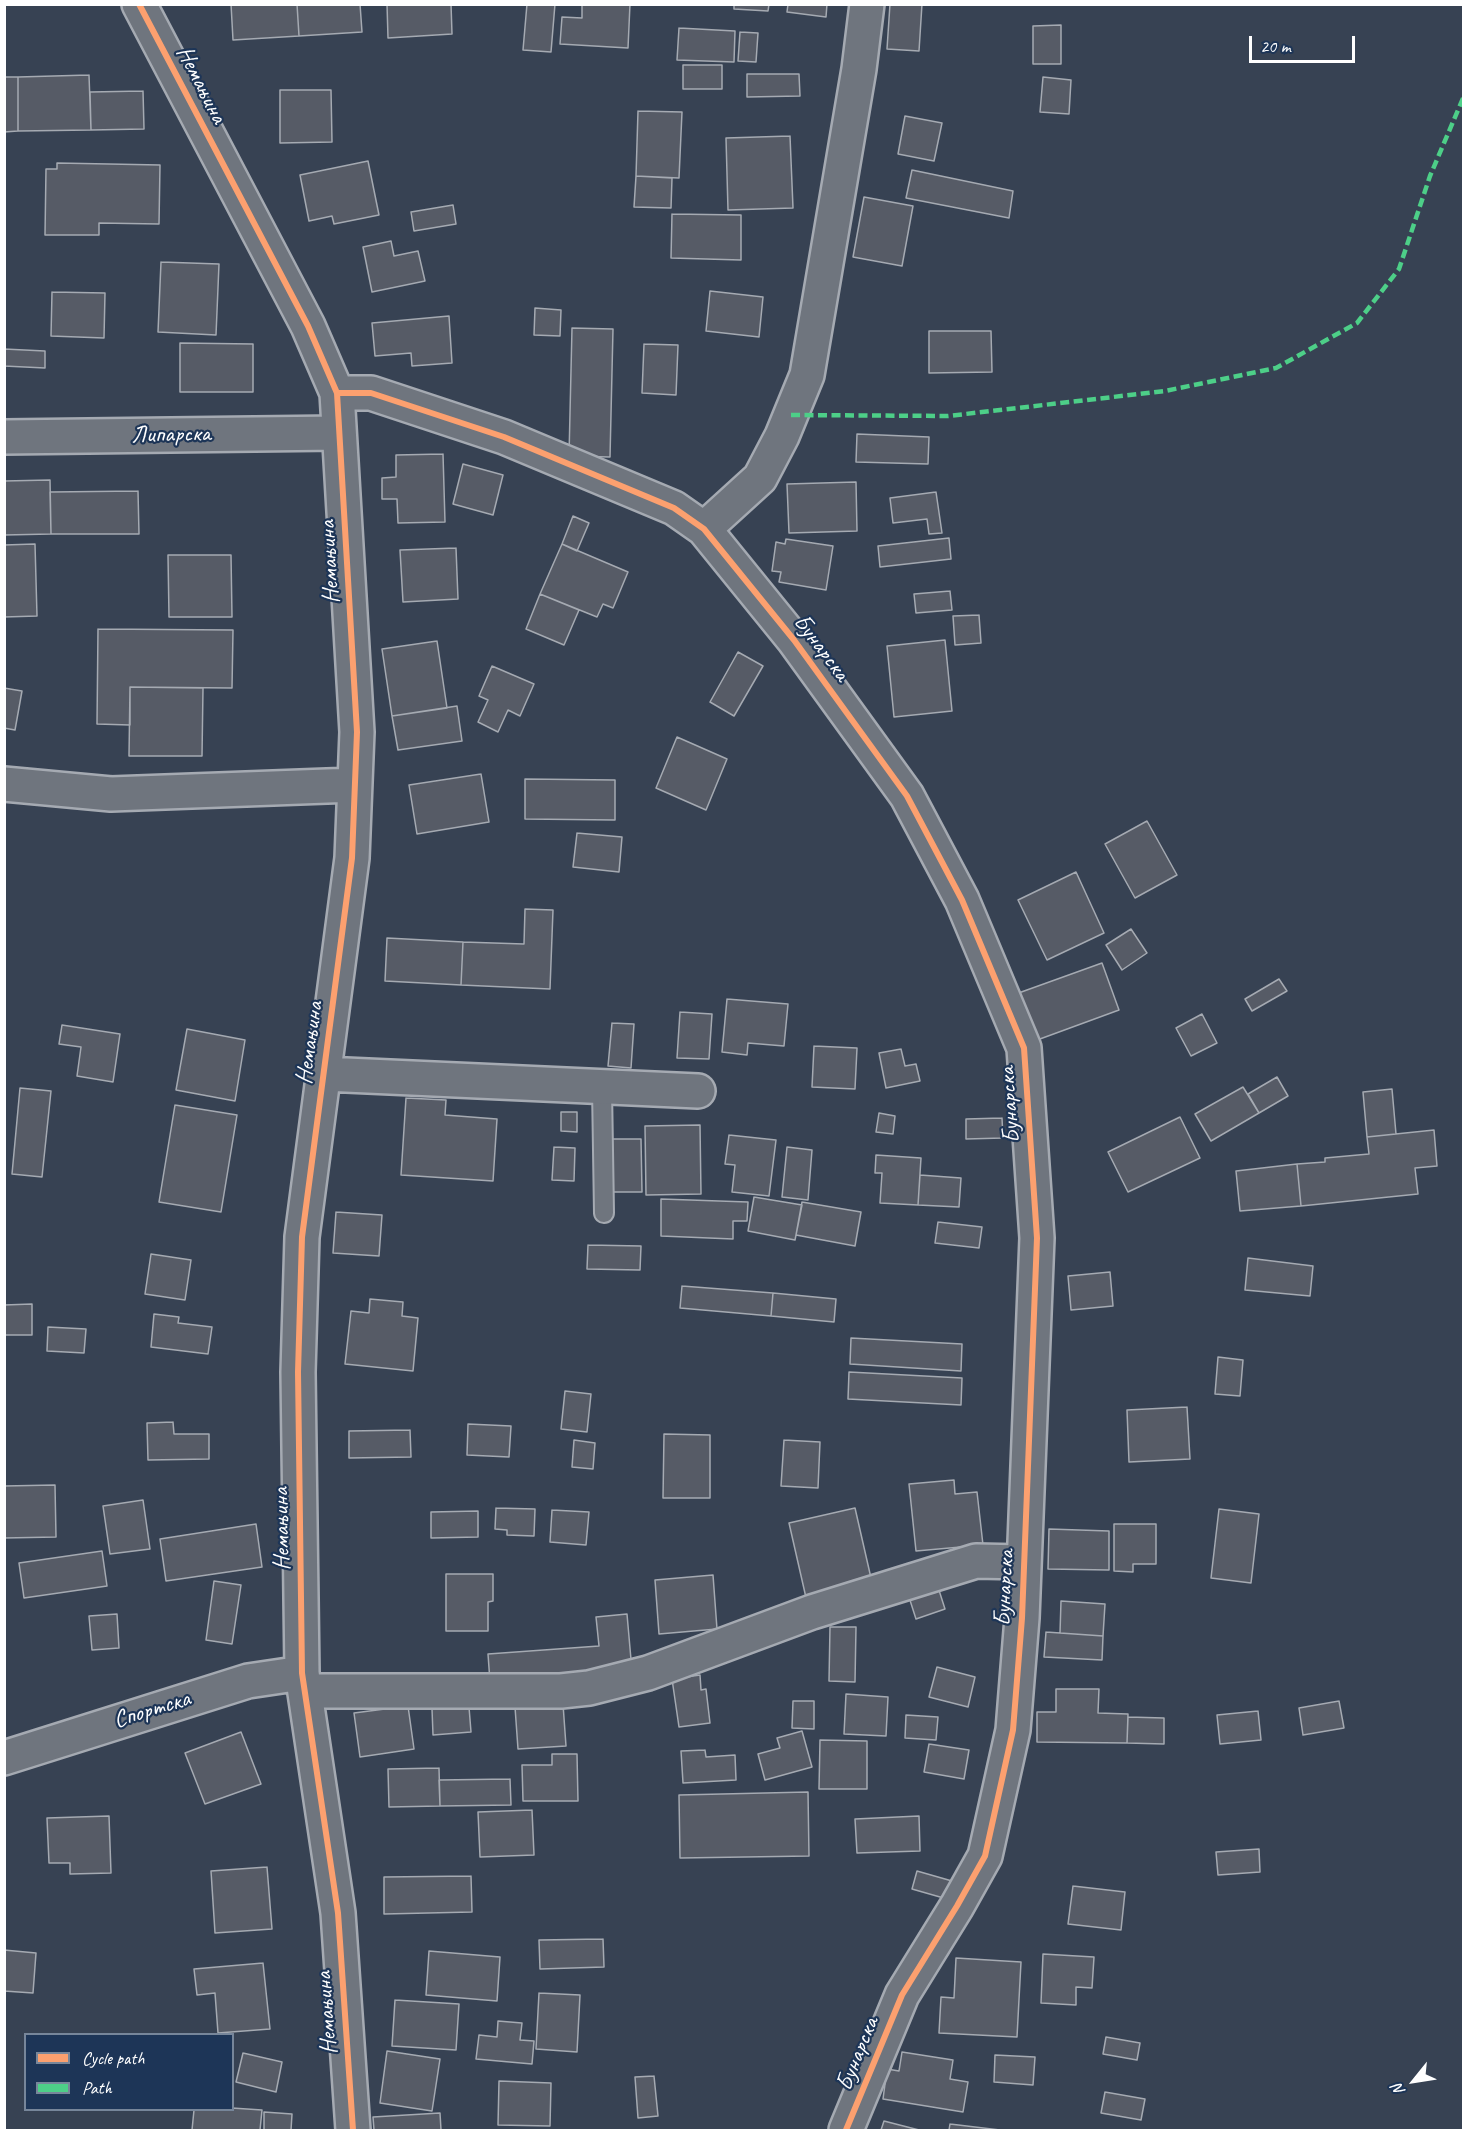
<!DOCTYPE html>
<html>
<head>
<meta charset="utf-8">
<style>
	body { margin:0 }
	#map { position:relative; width:1468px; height:2135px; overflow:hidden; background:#374253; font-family:Caveat,sans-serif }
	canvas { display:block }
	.frame { position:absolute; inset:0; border:6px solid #fff; pointer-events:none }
	.legend { position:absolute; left:24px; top:2033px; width:210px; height:78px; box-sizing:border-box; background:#1d3557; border:2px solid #77869a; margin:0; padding:8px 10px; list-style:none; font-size:18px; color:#fff }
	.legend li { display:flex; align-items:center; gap:12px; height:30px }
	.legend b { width:30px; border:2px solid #77869a }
	.north { position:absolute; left:1384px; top:2051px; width:60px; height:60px; -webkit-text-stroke:4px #1d3557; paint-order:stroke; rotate:240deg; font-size:16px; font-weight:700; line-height:24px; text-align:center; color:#fff }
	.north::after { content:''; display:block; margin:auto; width:21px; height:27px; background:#fff; clip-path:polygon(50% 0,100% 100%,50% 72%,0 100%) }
	.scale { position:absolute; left:1249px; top:36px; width:106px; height:27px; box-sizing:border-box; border:3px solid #fff; border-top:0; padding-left:8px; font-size:18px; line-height:21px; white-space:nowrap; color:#fff; -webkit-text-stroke:4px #1d3557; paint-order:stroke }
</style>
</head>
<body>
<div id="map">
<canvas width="1468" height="2135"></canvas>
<div class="frame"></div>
<ul class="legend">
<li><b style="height:8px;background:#fca06f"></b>Cycle path</li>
<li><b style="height:8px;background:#4dcf88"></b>Path</li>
</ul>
<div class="north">N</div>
<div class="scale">20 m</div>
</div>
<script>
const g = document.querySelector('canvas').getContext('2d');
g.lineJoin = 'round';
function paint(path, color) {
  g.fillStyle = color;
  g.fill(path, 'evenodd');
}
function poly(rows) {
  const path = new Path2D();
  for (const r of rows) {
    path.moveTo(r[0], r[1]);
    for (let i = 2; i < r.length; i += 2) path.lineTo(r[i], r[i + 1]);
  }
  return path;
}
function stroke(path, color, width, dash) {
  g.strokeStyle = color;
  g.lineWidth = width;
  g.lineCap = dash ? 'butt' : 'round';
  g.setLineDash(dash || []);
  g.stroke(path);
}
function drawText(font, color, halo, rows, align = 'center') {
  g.font = font + ' Caveat,sans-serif';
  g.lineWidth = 4.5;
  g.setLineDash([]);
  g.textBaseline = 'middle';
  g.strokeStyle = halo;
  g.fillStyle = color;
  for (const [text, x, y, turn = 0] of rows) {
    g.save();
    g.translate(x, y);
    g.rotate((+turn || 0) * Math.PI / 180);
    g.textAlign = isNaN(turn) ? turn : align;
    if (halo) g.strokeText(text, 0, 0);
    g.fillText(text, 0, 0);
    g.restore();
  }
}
const building = poly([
	[231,4,297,4,299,36,233,40,231,4],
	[297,4,360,4,362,32,299,36,297,4],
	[387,4,451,4,452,34,388,38,387,4],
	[527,4,555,4,551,52,523,50,527,4],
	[582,4,630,4,628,48,560,44,562,17,582,18,582,4],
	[734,4,769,4,768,11,734,9,734,4],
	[788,4,827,4,826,17,787,12,788,4],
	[890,4,922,4,919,51,887,49,890,4],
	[1061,25,1061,64,1033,64,1033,26,1061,25],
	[679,28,735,31,734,62,677,60,679,28],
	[740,32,758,33,756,62,738,61,740,32],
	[683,65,722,65,722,89,683,89,683,65],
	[747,74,799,74,800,96,747,97,747,74],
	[89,75,91,130,18,131,18,77,89,75],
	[4,77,18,77,18,131,4,132,4,77],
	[1043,77,1071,80,1069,114,1040,112,1043,77],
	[280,90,331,90,332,142,280,143,280,90],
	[143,91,144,129,91,130,90,92,143,91],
	[638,111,682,112,679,178,636,176,638,111],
	[905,116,942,123,934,161,898,154,905,116],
	[790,136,793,208,728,210,726,138,790,136],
	[368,161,379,215,334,224,332,216,309,221,300,175,368,161],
	[57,163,160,165,159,224,99,223,99,235,45,235,46,169,57,169,57,163],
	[912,170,1013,191,1009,218,906,198,912,170],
	[636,176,672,178,671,208,634,207,636,176],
	[864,197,913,206,902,266,853,257,864,197],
	[453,205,456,224,414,231,411,212,453,205],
	[672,214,741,215,741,260,671,258,672,214],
	[391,241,394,256,418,251,425,281,372,292,363,247,391,241],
	[161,262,219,264,216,335,158,332,161,262],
	[710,291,763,297,759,337,706,331,710,291],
	[52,292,105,293,104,338,51,336,52,292],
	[535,308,561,310,560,336,534,335,535,308],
	[449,316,452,363,412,366,411,353,375,356,372,323,449,316],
	[572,328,613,329,610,457,569,456,572,328],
	[929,331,991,331,992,372,929,373,929,331],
	[180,343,253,344,253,392,180,392,180,343],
	[644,344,678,345,676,395,642,393,644,344],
	[4,349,45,351,45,368,4,366,4,349],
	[857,434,929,437,928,464,856,462,857,434],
	[443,454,445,522,398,523,397,499,382,499,382,478,396,477,396,455,443,454],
	[463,464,503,475,493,515,453,504,463,464],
	[50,480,51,534,4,535,4,481,50,480],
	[856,482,857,531,789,533,787,484,856,482],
	[138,491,139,534,51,534,50,492,138,491],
	[936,492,942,533,929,534,927,519,893,523,890,498,936,492],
	[573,516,589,523,577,551,562,544,573,516],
	[949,538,951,559,880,567,878,546,949,538],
	[786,539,833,546,826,590,779,582,781,572,772,571,776,542,785,544,786,539],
	[35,544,37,616,4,617,4,545,35,544],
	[562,544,628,572,613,608,603,604,597,617,540,594,562,544],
	[456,548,458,599,403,602,400,550,456,548],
	[168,555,231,555,232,617,169,617,168,555],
	[950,591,952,610,916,613,914,594,950,591],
	[540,594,579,610,564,645,526,629,540,594],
	[979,615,981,643,955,645,953,616,979,615],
	[98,629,233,630,232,688,130,687,130,725,97,724,98,629],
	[945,640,952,711,894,717,887,646,945,640],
	[437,641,447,708,392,716,382,649,437,641],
	[738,652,763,666,734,716,710,702,738,652],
	[492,666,534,684,520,716,508,710,498,732,478,722,488,700,479,696,492,666],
	[130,687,203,688,202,756,129,756,130,687],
	[4,688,22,691,15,730,4,728,4,688],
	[457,706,462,741,398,750,392,716,457,706],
	[677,737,727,759,706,810,656,788,677,737],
	[481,774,489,822,417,834,409,785,481,774],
	[525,779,615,780,615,820,525,819,525,779],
	[1147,821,1177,875,1135,898,1105,844,1147,821],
	[577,833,622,837,619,872,573,867,577,833],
	[1076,872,1104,933,1047,960,1018,900,1076,872],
	[525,909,553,910,550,989,461,985,463,942,524,944,525,909],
	[1131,929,1147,953,1122,970,1106,945,1131,929],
	[387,938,463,942,461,985,385,981,387,938],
	[1102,963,1119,1010,1029,1043,1013,995,1102,963],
	[1279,979,1287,991,1252,1011,1245,999,1279,979],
	[727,999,788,1004,784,1046,748,1043,747,1055,722,1052,727,999],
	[680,1012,712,1014,709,1059,677,1058,680,1012],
	[1202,1014,1217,1043,1191,1056,1176,1028,1202,1014],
	[612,1023,634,1024,631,1068,608,1066,612,1023],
	[62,1025,120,1034,113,1082,77,1076,81,1047,59,1044,62,1025],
	[187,1029,245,1040,235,1101,176,1090,187,1029],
	[814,1046,857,1048,855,1089,812,1087,814,1046],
	[901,1049,905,1066,916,1064,920,1081,886,1088,879,1053,901,1049],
	[1277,1077,1288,1096,1259,1113,1248,1094,1277,1077],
	[1243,1087,1259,1113,1211,1141,1195,1114,1243,1087],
	[20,1088,51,1091,42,1177,12,1174,20,1088],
	[1392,1089,1396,1134,1367,1137,1363,1092,1392,1089],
	[406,1098,446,1100,445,1115,497,1119,493,1181,401,1175,406,1098],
	[175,1105,237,1115,221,1212,159,1202,175,1105],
	[561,1112,577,1112,577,1132,561,1131,561,1112],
	[879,1113,895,1116,893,1134,876,1132,879,1113],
	[1180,1117,1200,1158,1128,1192,1108,1152,1180,1117],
	[1002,1118,1003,1138,966,1139,966,1119,1002,1118],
	[700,1125,701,1194,646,1195,645,1126,700,1125],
	[1434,1130,1437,1166,1415,1168,1418,1194,1301,1206,1297,1164,1325,1162,1325,1158,1369,1154,1367,1137,1434,1130],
	[729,1135,776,1140,769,1196,732,1192,735,1165,725,1164,729,1135],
	[604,1139,641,1139,642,1192,606,1192,604,1139],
	[554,1147,575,1148,574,1181,552,1180,554,1147],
	[787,1147,812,1150,808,1200,782,1197,787,1147],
	[876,1155,921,1158,918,1205,880,1203,882,1173,875,1173,876,1155],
	[1297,1164,1301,1206,1240,1211,1236,1171,1297,1164],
	[920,1175,961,1178,959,1207,918,1205,920,1175],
	[754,1197,802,1205,795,1240,748,1231,754,1197],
	[661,1199,748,1202,747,1221,733,1221,733,1239,661,1236,661,1199],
	[802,1202,861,1212,855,1246,796,1235,802,1202],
	[336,1212,382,1215,379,1256,333,1253,336,1212],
	[938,1222,982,1227,979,1248,935,1243,938,1222],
	[588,1245,641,1246,640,1270,587,1269,588,1245],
	[151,1254,191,1260,185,1300,145,1294,151,1254],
	[1248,1258,1313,1266,1310,1296,1245,1290,1248,1258],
	[1110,1272,1113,1306,1071,1310,1068,1276,1110,1272],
	[682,1286,773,1293,771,1316,680,1308,682,1286],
	[773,1293,836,1299,834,1322,771,1316,773,1293],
	[370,1299,403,1302,402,1316,418,1318,413,1371,345,1364,351,1311,369,1313,370,1299],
	[32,1304,32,1335,4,1335,4,1305,32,1304],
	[154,1314,179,1317,178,1323,212,1327,208,1354,151,1347,154,1314],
	[48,1327,86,1329,84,1353,47,1351,48,1327],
	[851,1338,962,1344,961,1371,850,1364,851,1338],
	[1218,1357,1243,1360,1240,1396,1215,1394,1218,1357],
	[849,1372,962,1378,961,1405,848,1399,849,1372],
	[565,1391,591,1394,587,1432,561,1429,565,1391],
	[1187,1407,1190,1459,1129,1462,1127,1410,1187,1407],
	[173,1422,174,1434,209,1434,209,1459,148,1460,147,1423,173,1422],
	[468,1424,511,1426,509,1457,467,1455,468,1424],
	[410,1430,411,1457,349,1458,349,1431,410,1430],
	[664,1434,710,1435,710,1498,663,1498,664,1434],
	[574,1440,595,1443,593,1469,572,1467,574,1440],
	[784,1440,820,1442,818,1488,781,1486,784,1440],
	[954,1480,955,1494,977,1492,983,1545,916,1551,909,1484,954,1480],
	[55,1485,56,1537,4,1538,4,1486,55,1485],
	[143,1500,150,1549,110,1554,103,1506,143,1500],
	[496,1508,535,1509,534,1536,507,1535,507,1530,495,1529,496,1508],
	[855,1508,871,1578,807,1602,789,1523,855,1508],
	[1219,1509,1259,1514,1251,1583,1211,1578,1219,1509],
	[552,1510,589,1512,586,1545,550,1542,552,1510],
	[478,1511,478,1537,431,1538,431,1512,478,1511],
	[256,1524,262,1567,166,1581,160,1539,256,1524],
	[1114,1524,1156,1524,1156,1564,1133,1564,1133,1572,1114,1571,1114,1524],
	[1049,1529,1109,1531,1109,1570,1048,1569,1049,1529],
	[102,1551,107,1586,24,1598,19,1563,102,1551],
	[446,1574,493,1574,493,1601,488,1602,488,1631,446,1631,446,1574],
	[713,1575,717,1629,659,1634,655,1580,713,1575],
	[214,1581,241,1585,232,1644,206,1640,214,1581],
	[937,1584,945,1609,916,1619,908,1594,937,1584],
	[1061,1601,1105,1604,1103,1636,1060,1633,1061,1601],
	[117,1614,119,1648,92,1650,89,1616,117,1614],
	[627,1614,632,1671,490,1682,488,1654,599,1646,596,1617,627,1614],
	[830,1627,856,1627,855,1682,829,1681,830,1627],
	[1046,1632,1103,1636,1102,1660,1044,1657,1046,1632],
	[937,1667,975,1677,968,1707,929,1697,937,1667],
	[700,1675,701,1690,706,1689,710,1723,679,1727,672,1679,700,1675],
	[1056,1689,1099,1689,1098,1713,1128,1714,1127,1743,1037,1742,1037,1712,1056,1712,1056,1689],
	[846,1694,888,1697,886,1736,844,1734,846,1694],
	[793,1701,814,1701,814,1729,792,1728,793,1701],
	[1339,1701,1344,1728,1303,1735,1299,1708,1339,1701],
	[563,1704,566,1746,518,1749,515,1707,563,1704],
	[408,1706,414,1749,360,1757,354,1713,408,1706],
	[469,1707,471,1732,433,1735,432,1709,469,1707],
	[1258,1711,1261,1740,1220,1744,1217,1715,1258,1711],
	[906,1715,938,1717,936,1740,905,1738,906,1715],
	[1128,1717,1164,1718,1164,1744,1127,1743,1128,1717],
	[802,1731,812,1767,765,1780,758,1754,780,1748,777,1738,802,1731],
	[241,1732,261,1784,205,1804,185,1753,241,1732],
	[820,1740,867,1741,867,1789,819,1789,820,1740],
	[929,1744,969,1750,964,1779,924,1772,929,1744],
	[705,1750,706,1757,735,1755,736,1780,683,1783,681,1751,705,1750],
	[552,1754,577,1754,578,1801,523,1801,522,1765,552,1765,552,1754],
	[439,1768,440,1806,389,1807,388,1769,439,1768],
	[510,1779,511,1805,440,1806,439,1780,510,1779],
	[808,1792,809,1856,680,1858,679,1795,808,1792],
	[532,1810,534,1855,480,1857,478,1812,532,1810],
	[109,1816,111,1873,70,1874,70,1863,49,1863,47,1818,109,1816],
	[919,1816,920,1851,857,1853,855,1819,919,1816],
	[1259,1849,1260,1872,1218,1875,1216,1852,1259,1849],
	[267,1867,272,1929,215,1933,211,1871,267,1867],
	[917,1871,952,1881,947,1899,912,1889,917,1871],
	[471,1876,472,1912,384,1914,384,1877,471,1876],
	[1073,1886,1125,1892,1121,1930,1068,1924,1073,1886],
	[603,1939,604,1967,540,1969,539,1940,603,1939],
	[4,1950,36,1953,33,1993,4,1991,4,1950],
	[429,1951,500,1957,497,2001,426,1995,429,1951],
	[1043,1954,1094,1957,1092,1988,1076,1987,1076,2005,1041,2003,1043,1954],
	[956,1958,1021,1962,1017,2037,939,2033,941,1997,954,1998,956,1958],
	[263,1963,270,2029,218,2033,215,1993,197,1995,194,1969,263,1963],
	[539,1993,580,1995,577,2052,536,2049,539,1993],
	[395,2000,459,2004,456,2050,392,2046,395,2000],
	[498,2021,522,2023,520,2040,534,2041,532,2064,476,2059,479,2035,497,2037,498,2021],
	[1106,2037,1140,2043,1137,2060,1103,2054,1106,2037],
	[387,2051,440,2059,432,2111,380,2103,387,2051],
	[902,2052,953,2060,950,2079,968,2082,963,2112,883,2099,887,2069,899,2071,902,2052],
	[243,2053,282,2062,276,2092,236,2082,243,2053],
	[995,2055,1035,2057,1033,2085,994,2082,995,2055],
	[654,2076,658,2116,638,2118,635,2077,654,2076],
	[499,2081,551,2083,550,2126,498,2125,499,2081],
	[1105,2092,1145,2099,1141,2120,1101,2113,1105,2092],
	[232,2108,262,2110,260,2130,192,2130,194,2110,232,2108],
	[264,2112,292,2114,291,2130,264,2130,264,2112],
	[440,2113,441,2130,374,2130,373,2117,440,2113],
	[884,2121,919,2130,881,2130,884,2121],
	[950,2124,1000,2130,949,2130,950,2124]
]);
const lane = poly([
	[602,1088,604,1213]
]);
const street = poly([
	[139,4,308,326,337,393,357,732,352,858,302,1237,298,1372,302,1673,338,1913,353,2130],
	[337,393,371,393,504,437,674,508,704,529,794,640,907,796,962,900,1024,1048,1037,1238,1022,1618,1013,1730,985,1856,957,1906,902,1995,846,2130],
	[4,437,338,433],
	[704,529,760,478,782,436,807,375,859,69,867,4],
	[4,784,111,794,354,785],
	[324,1074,698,1091],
	[305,1691,561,1691,589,1688,648,1673,812,1612,976,1561,1024,1562],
	[4,1758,248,1681,302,1673]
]);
const quiet = poly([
	[791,415,948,416,1165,391,1276,368,1357,323,1399,269,1430,176,1464,96]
]);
const cycleway = poly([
	[139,4,308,326,337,393,357,732,352,858,302,1237,298,1372,302,1673,338,1913,353,2130],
	[337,393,371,393,504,437,674,508,704,529,794,640,907,796,962,900,1024,1048,1037,1238,1022,1618,1013,1730,985,1856,957,1906,902,1995,846,2130]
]);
const streetNames = [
	["Немањина",201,85,63],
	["Липарска",171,435,-1],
	["Немањина",330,562,-93],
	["Бунарска",821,648,53],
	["Немањина",310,1043,-82],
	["Бунарска",1010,1105,-94],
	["Немањина",282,1529,-91],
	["Бунарска",1005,1588,-87],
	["Спортска",152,1710,-17],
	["Немањина",327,2013,-94],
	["Бунарска",858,2054,-68]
];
paint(building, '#565b66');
stroke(building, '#a5aab2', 1.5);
stroke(lane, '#a5aab2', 22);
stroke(street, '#a5aab2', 38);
stroke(lane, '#6f757e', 18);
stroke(street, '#6f757e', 33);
stroke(quiet, '#4dcf88', 4.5, [9, 4.5]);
stroke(cycleway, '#fca06f', 6);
drawText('24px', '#fff', '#1d3557', streetNames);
</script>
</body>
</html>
